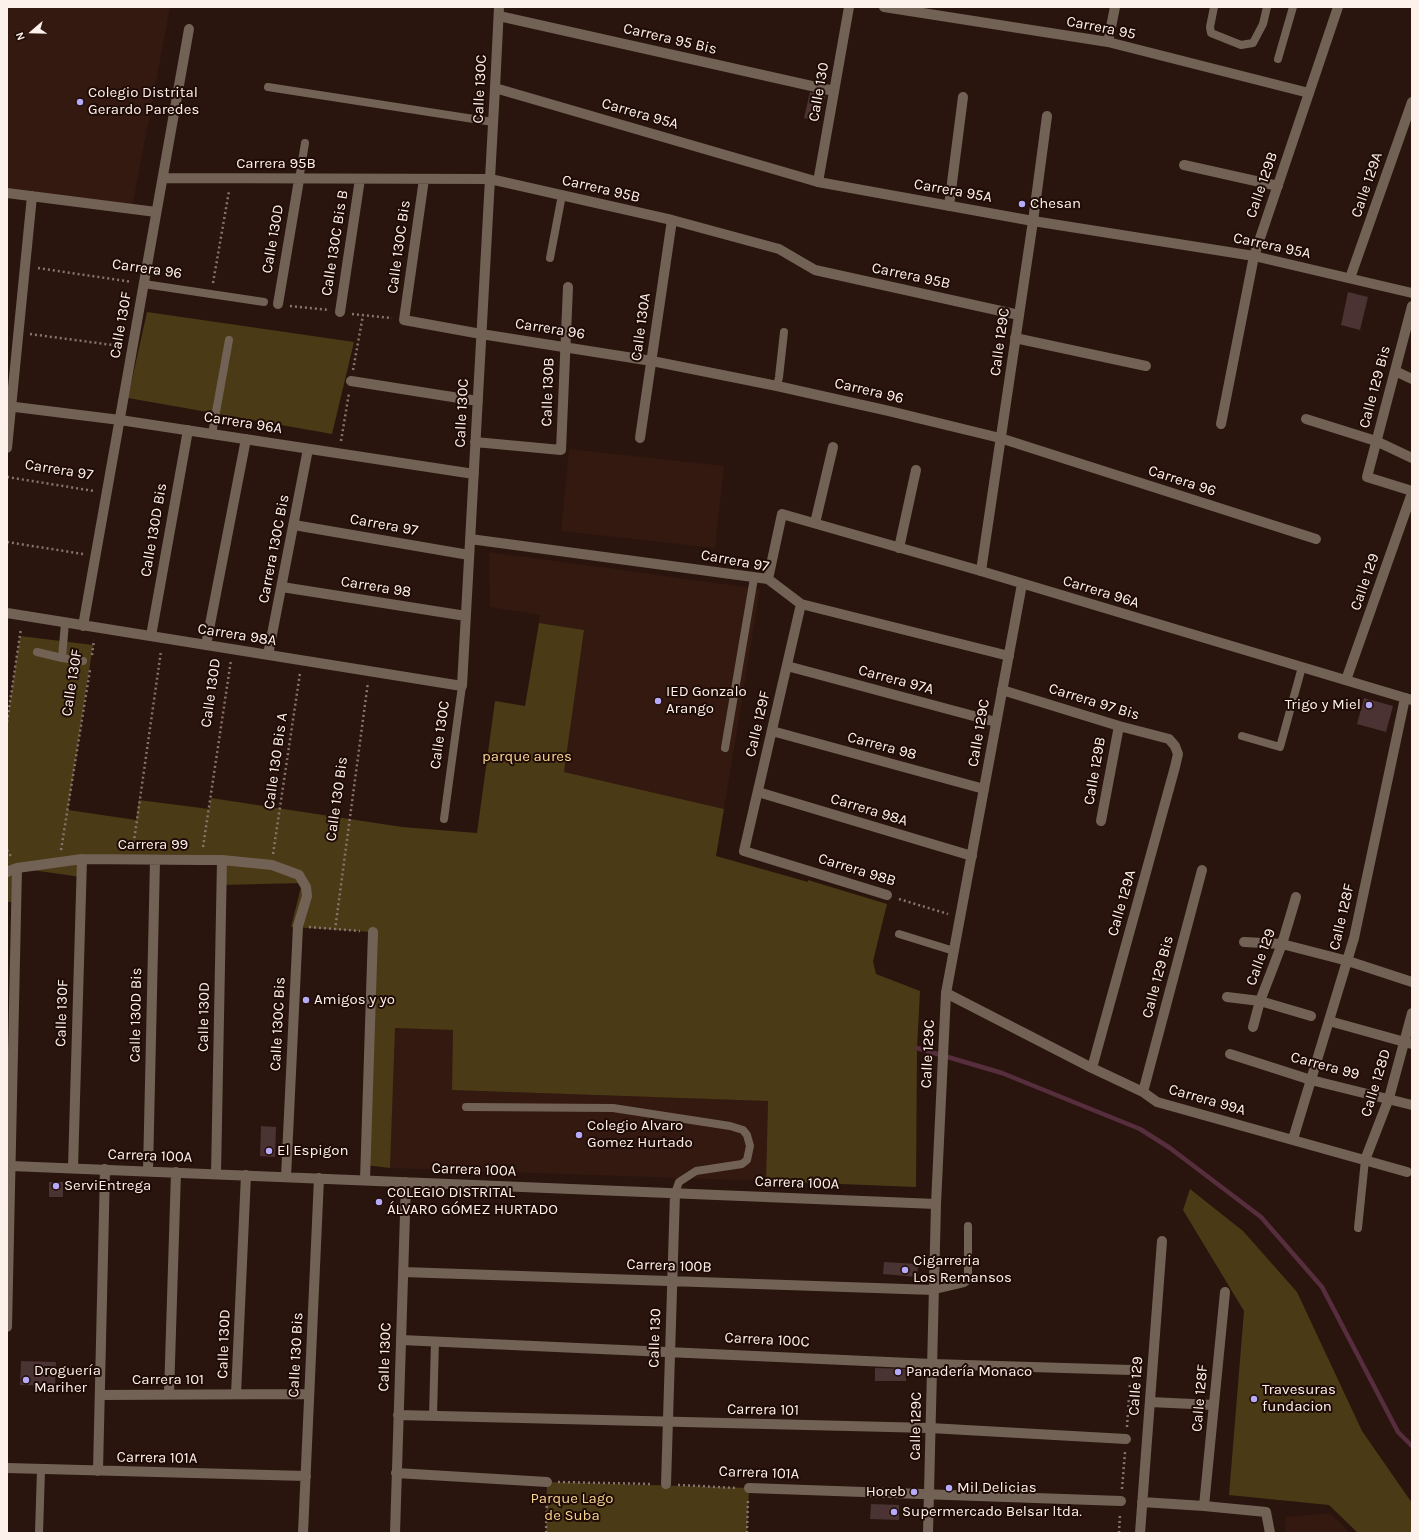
<!DOCTYPE html>
<html>
<head>
<meta charset="utf-8">
<style>
	body { margin:0 }
	#map { position:relative; width:1419px; height:1540px; overflow:hidden; background:#2a150e; font-family:Karla,sans-serif }
	canvas { display:block }
	.frame { position:absolute; inset:0; border:8px solid #fdf1ec; pointer-events:none }
	.north { position:absolute; left:12px; top:12px; width:40px; height:40px; -webkit-text-stroke:3px #200c06; paint-order:stroke; rotate:250deg; font-size:11px; font-weight:700; line-height:16px; text-align:center; color:#fdf1ec }
	.north::after { content:''; display:block; margin:auto; width:14px; height:18px; background:#fdf1ec; clip-path:polygon(50% 0,100% 100%,50% 72%,0 100%) }
</style>
</head>
<body>
<div id="map">
<canvas width="1419" height="1540"></canvas>
<div class="frame"></div>
<div class="north">N</div>
</div>
<script>
const g = document.querySelector('canvas').getContext('2d');
g.lineJoin = 'round';
function paint(path, color) {
  g.fillStyle = color;
  g.fill(path, 'evenodd');
}
function poly(rows) {
  const path = new Path2D();
  for (const r of rows) {
    path.moveTo(r[0], r[1]);
    for (let i = 2; i < r.length; i += 2) path.lineTo(r[i], r[i + 1]);
  }
  return path;
}
function stroke(path, color, width, dash) {
  g.strokeStyle = color;
  g.lineWidth = width;
  g.lineCap = dash ? 'butt' : 'round';
  g.setLineDash(dash || []);
  g.stroke(path);
}
function drawText(font, color, halo, rows, align = 'center') {
  g.font = font + ' Karla,sans-serif';
  g.lineWidth = 4;
  g.setLineDash([]);
  g.textBaseline = 'middle';
  g.strokeStyle = halo;
  g.fillStyle = color;
  for (const [text, x, y, turn = 0] of rows) {
    g.save();
    g.translate(x, y);
    g.rotate((+turn || 0) * Math.PI / 180);
    g.textAlign = isNaN(turn) ? turn : align;
    if (halo) g.strokeText(text, 0, 0);
    g.fillText(text, 0, 0);
    g.restore();
  }
}
const built = poly([
	[7,7,170,7,132,208,7,187],
	[569,449,724,466,715,548,561,531],
	[489,552,760,589,724,809,564,772,584,630,539,623,540,615,490,607],
	[394,1028,454,1030,452,1090,768,1101,766,1181,390,1168],
	[1330,1513,1350,1533,1286,1533,1285,1517]
]);
const green = poly([
	[147,312,354,342,332,434,128,398],
	[539,623,584,630,564,772,724,809,716,856,808,882,808,880,887,904,873,961,876,974,920,991,917,1048,916,1187,766,1181,768,1101,452,1090,453,1030,395,1028,390,1168,365,1165,373,932,291,927,302,883,221,885,222,861,82,859,81,877,18,868,16,902,7,902,7,722,20,636,93,645,68,810,136,820,139,800,209,809,211,798,402,827,477,833,495,701,525,706],
	[1190,1189,1243,1231,1297,1292,1362,1431,1412,1503,1412,1533,1358,1533,1329,1505,1229,1495,1244,1311,1183,1210],
	[547,1482,749,1488,747,1533,546,1533]
]);
const stream = poly([
	[917,1048,1002,1073,1140,1129,1170,1148,1261,1217,1322,1287,1398,1432,1412,1446]
]);
const building = poly([
	[810,92,825,96,819,122,804,118],
	[1348,292,1368,297,1360,330,1341,325],
	[1364,698,1393,706,1386,732,1357,724],
	[261,1126,276,1127,275,1157,260,1156],
	[49,1182,63,1182,63,1197,49,1197],
	[884,1262,918,1264,917,1277,883,1274],
	[21,1361,56,1362,55,1386,20,1385],
	[875,1368,906,1369,906,1381,875,1381],
	[871,1504,899,1505,899,1520,870,1519]
]);
const path = poly([
	[38,268,132,282],
	[213,283,229,191],
	[290,306,329,310],
	[352,314,392,318],
	[30,334,120,346],
	[353,370,363,315],
	[341,441,349,393],
	[7,477,94,491],
	[7,542,83,554],
	[92,655,94,640],
	[7,722,21,628],
	[203,847,231,660],
	[133,848,161,651],
	[7,850,12,858],
	[61,850,90,670],
	[273,854,300,673],
	[899,899,948,914],
	[309,927,360,931],
	[335,930,368,682],
	[1127,1427,1130,1382],
	[558,1482,653,1484],
	[678,1485,737,1488],
	[1122,1489,1125,1452],
	[546,1533,547,1494],
	[747,1533,748,1500],
	[1119,1533,1120,1514]
]);
const service = poly([
	[1214,7,1210,27,1211,33,1241,45,1253,43,1263,24,1267,7],
	[1278,59,1293,7],
	[268,87,493,122],
	[299,180,305,143],
	[550,258,562,195],
	[144,284,264,302],
	[777,386,779,377,784,332],
	[212,434,229,340],
	[37,652,62,658,65,623],
	[62,658,83,661],
	[1242,736,1280,747,1302,667],
	[725,748,754,578],
	[444,819,462,686],
	[899,934,954,951],
	[466,1107,613,1108,730,1126,743,1130,747,1135,750,1146,747,1160,742,1164,696,1171,679,1182,675,1193],
	[1358,1228,1365,1160],
	[934,1290,964,1283,968,1280,968,1226],
	[433,1416,435,1341],
	[39,1533,41,1470]
]);
const minor = poly([
	[884,7,1108,42,1309,93],
	[499,16,834,91],
	[1108,42,1115,7],
	[1184,165,1278,186],
	[163,178,490,179,672,220,779,249,815,270,1019,315],
	[424,179,404,320,481,334,652,361,777,386,889,411,1000,438,1316,539],
	[818,182,849,7],
	[7,193,156,212],
	[949,206,963,97],
	[1033,221,1047,116],
	[1350,278,1412,102],
	[278,304,299,180],
	[1412,306,1367,477,1412,491],
	[340,312,360,179],
	[1015,338,1146,366],
	[1395,371,1412,379],
	[351,381,478,401],
	[7,406,120,420,474,474],
	[1306,419,1376,441,1412,458],
	[1221,424,1254,256,1412,293],
	[640,438,672,220],
	[475,442,561,450,568,287],
	[7,448,32,196],
	[815,523,833,447],
	[294,525,469,555],
	[470,539,768,579,801,604,1009,656],
	[899,548,916,470],
	[768,579,782,514,981,571],
	[282,587,466,616],
	[801,604,744,851,887,895],
	[7,613,462,686,495,88],
	[83,626,189,29],
	[151,636,188,430],
	[206,645,246,439],
	[268,655,308,449],
	[787,666,996,722],
	[1346,680,1412,493],
	[1002,690,1119,726,1169,739,1175,746,1178,754,1175,767,1092,1068],
	[772,731,984,789],
	[758,792,972,856],
	[1101,821,1119,726],
	[7,872,17,868,82,859,201,860,222,860,272,865,299,875,306,887,307,896,298,926,286,1177],
	[1244,942,1282,944,1348,961,1412,982],
	[946,993,1092,1068,1143,1092,1157,1102,1407,1172],
	[1227,997,1260,1001,1311,1016],
	[1329,1021,1412,1044],
	[1253,1027,1260,1001,1282,944,1296,897],
	[1230,1054,1311,1080,1412,1105],
	[1143,1092,1202,870],
	[1293,1139,1354,938,1405,698],
	[1365,1160,1389,1098,1412,1013],
	[11,1166,936,1204],
	[73,1168,82,859],
	[148,1171,155,860],
	[216,1174,222,860],
	[365,1180,373,932],
	[403,1272,934,1290],
	[7,1327,17,868],
	[401,1340,932,1364,1131,1370],
	[169,1394,176,1172],
	[236,1394,246,1175],
	[100,1395,309,1394],
	[1150,1402,1214,1405],
	[398,1415,930,1428,1126,1439],
	[7,1468,306,1476],
	[98,1471,105,1169],
	[396,1473,547,1482],
	[666,1484,675,1193],
	[749,1488,1121,1501],
	[1142,1502,1204,1506,1266,1512,1270,1533],
	[1204,1506,1225,1292],
	[303,1533,319,1178],
	[395,1533,406,1182],
	[1140,1533,1162,1241]
]);
const tertiary = poly([
	[499,7,495,88,818,182,1033,221,1254,256,1338,7],
	[1033,221,981,571,1412,700],
	[928,1533,936,1204,946,993,1022,584]
]);
const markers = [
	[80,102,4,"#b6abf8"],
	[1022,204,4,"#b6abf8"],
	[658,701,4,"#b6abf8"],
	[1369,705,4,"#b6abf8"],
	[306,1000,4,"#b6abf8"],
	[579,1135,4,"#b6abf8"],
	[269,1151,4,"#b6abf8"],
	[56,1186,4,"#b6abf8"],
	[379,1202,4,"#b6abf8"],
	[905,1270,4,"#b6abf8"],
	[898,1372,4,"#b6abf8"],
	[26,1380,4,"#b6abf8"],
	[1254,1399,4,"#b6abf8"],
	[949,1488,4,"#b6abf8"],
	[914,1492,4,"#b6abf8"],
	[894,1512,4,"#b6abf8"]
];
const streetNames = [
	["Carrera 95",1101,28,11],
	["Carrera 95 Bis",670,39,13],
	["Calle 130C",480,89,-87],
	["Calle 130",819,92,-80],
	["Carrera 95A",640,114,16],
	["Carrera 95B",276,164],
	["Calle 129B",1262,185,-71],
	["Calle 129A",1367,185,-71],
	["Carrera 95B",601,189,13],
	["Carrera 95A",953,191,10],
	["Calle 130D",273,239,-80],
	["Calle 130C Bis B",335,243,-81],
	["Carrera 95A",1272,246,12],
	["Calle 130C Bis",399,247,-82],
	["Carrera 96",147,269,8],
	["Carrera 95B",911,276,12],
	["Calle 130F",121,325,-80],
	["Calle 130A",641,327,-82],
	["Carrera 96",550,329,9],
	["Calle 129C",1000,342,-82],
	["Calle 129 Bis",1375,387,-75],
	["Carrera 96",869,391,13],
	["Calle 130B",548,392,-88],
	["Calle 130C",462,413,-87],
	["Carrera 96A",243,423,9],
	["Carrera 97",59,470,9],
	["Carrera 96",1182,481,18],
	["Carrera 97",384,525,10],
	["Calle 130D Bis",154,530,-80],
	["Carrera 130C Bis",274,549,-79],
	["Carrera 97",735,561,10],
	["Calle 129",1365,582,-71],
	["Carrera 98",376,587,9],
	["Carrera 96A",1101,592,17],
	["Carrera 98A",237,635,9],
	["Carrera 97A",896,680,15],
	["Calle 130F",72,683,-81],
	["Calle 130D",211,693,-82],
	["Carrera 97 Bis",1094,702,17],
	["Calle 129F",758,724,-77],
	["Calle 129C",979,733,-80],
	["Calle 130C",440,735,-82],
	["Carrera 98",882,746,15],
	["Calle 130 Bis A",276,761,-82],
	["Calle 129B",1095,771,-80],
	["Calle 130 Bis",337,799,-82],
	["Carrera 98A",869,810,17],
	["Carrera 99",153,845],
	["Carrera 98B",857,870,17],
	["Calle 129A",1122,903,-74],
	["Calle 128F",1342,917,-77],
	["Calle 129",1261,957,-70],
	["Calle 129 Bis",1158,977,-75],
	["Calle 130F",62,1013,-88],
	["Calle 130D Bis",136,1015,-89],
	["Calle 130D",204,1017,-89],
	["Calle 130C Bis",278,1024,-87],
	["Calle 129C",928,1054,-87],
	["Carrera 99",1325,1066,15],
	["Calle 128D",1376,1083,-73],
	["Carrera 99A",1207,1100,16],
	["Carrera 100A",150,1156,2],
	["Carrera 100A",474,1170,2],
	["Carrera 100A",797,1183,2],
	["Carrera 100B",669,1266,2],
	["Calle 130",655,1338,-88],
	["Carrera 100C",767,1340,3],
	["Calle 130D",224,1344,-88],
	["Calle 130 Bis",296,1355,-87],
	["Calle 130C",385,1357,-88],
	["Carrera 101",168,1380],
	["Calle 129",1136,1386,-86],
	["Calle 128F",1200,1398,-85],
	["Carrera 101",763,1410,1],
	["Calle 129C",916,1426,-89],
	["Carrera 101A",157,1458,1],
	["Carrera 101A",759,1473,2]
];
const poiNames = [
	["Colegio Distrital",88,93],
	["Gerardo Paredes",88,110],
	["Chesan",1030,204],
	["IED Gonzalo",666,692],
	["Arango",666,709],
	["Trigo y Miel",1361,705,"right"],
	["Amigos y yo",314,1000],
	["Colegio Alvaro",587,1126],
	["Gomez Hurtado",587,1143],
	["El Espigon",277,1151],
	["ServiEntrega",64,1186],
	["COLEGIO DISTRITAL",387,1193],
	["ÁLVARO GÓMEZ HURTADO",387,1210],
	["Cigarreria",913,1261],
	["Los Remansos",913,1278],
	["Droguería",34,1371],
	["Mariher",34,1388],
	["Panadería Monaco",906,1372],
	["Travesuras",1262,1390],
	["fundacion",1262,1407],
	["Mil Delicias",957,1488],
	["Horeb",906,1492,"right"],
	["Supermercado Belsar ltda.",902,1512]
];
const parkNames = [
	["parque aures",527,757],
	["Parque Lago",572,1499],
	["de Suba",572,1516]
];
paint(built, '#341910');
paint(green, '#4b3a16');
stroke(stream, '#572e3e', 4.5);
paint(building, '#4b3233');
stroke(path, '#86756e', 2.5, [2, 3]);
stroke(service, '#726255', 8);
stroke(minor, '#726255', 10);
stroke(tertiary, '#726255', 10);
for (const [x, y, r, color] of markers) {
  const dot = new Path2D();
  dot.arc(x, y, r, 0, 2 * Math.PI);
  g.fillStyle = color;
  g.fill(dot);
  stroke(dot, '#200c06', 1.5);
}
drawText('15px', '#fdf1ec', '#200c06', streetNames);
drawText('15px', '#fdf1ec', '#200c06', poiNames, 'left');
drawText('15px', '#f9d692', '#200c06', parkNames);
</script>
</body>
</html>
